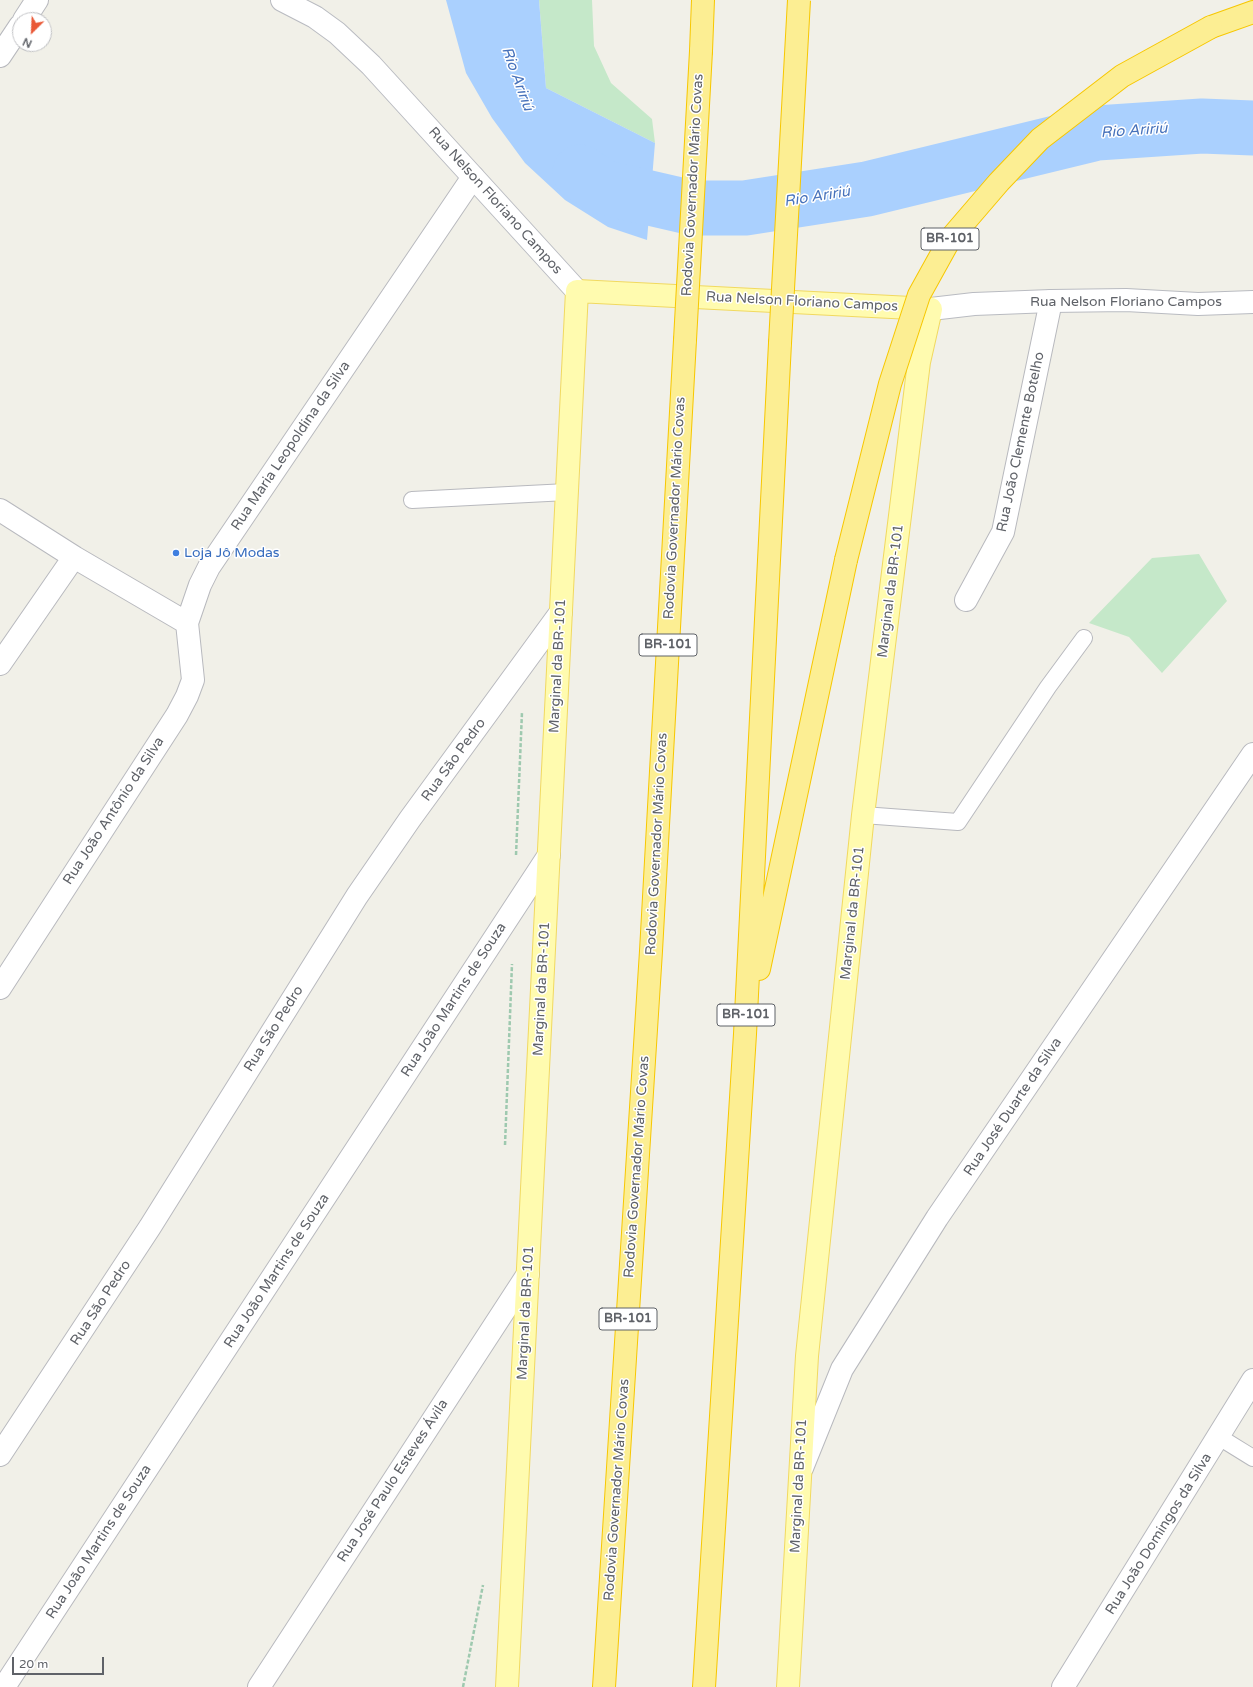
<!DOCTYPE html>
<html>
<head>
<meta charset="utf-8">
<style>
	body { margin:0 }
	#map { position:relative; width:1253px; height:1687px; overflow:hidden; background:#f1f0e8; font-family:"Varela Round",sans-serif }
	canvas { display:block }
	.north { position:absolute; left:12px; top:12px; width:40px; height:40px; box-sizing:border-box; background:#fff; border:1px solid #bfc0c3; border-radius:50%; rotate:204deg; font-size:11px; font-weight:700; line-height:16px; text-align:center; color:#5f6268 }
	.north::after { content:''; display:block; margin:auto; width:14px; height:18px; background:#e95836; clip-path:polygon(50% 0,100% 100%,50% 72%,0 100%) }
	.scale { position:absolute; left:12px; top:1657px; width:92px; height:18px; box-sizing:border-box; border:2px solid #5f6268; border-top:0; padding-left:5px; font-size:12px; line-height:14px; white-space:nowrap; color:#5f6268; -webkit-text-stroke:3px #fff; paint-order:stroke }
</style>
</head>
<body>
<div id="map">
<canvas width="1253" height="1687"></canvas>
<div class="north">N</div>
<div class="scale">20 m</div>
</div>
<script>
const g = document.querySelector('canvas').getContext('2d');
g.lineJoin = 'round';
function paint(path, color) {
  g.fillStyle = color;
  g.fill(path, 'evenodd');
}
function poly(rows) {
  const path = new Path2D();
  for (const r of rows) {
    path.moveTo(r[0], r[1]);
    for (let i = 2; i < r.length; i += 2) path.lineTo(r[i], r[i + 1]);
  }
  return path;
}
function stroke(path, color, width, dash) {
  g.strokeStyle = color;
  g.lineWidth = width;
  g.lineCap = dash ? 'butt' : 'round';
  g.setLineDash(dash || []);
  g.stroke(path);
}
function drawText(font, color, halo, rows, align = 'center') {
  g.font = font + ' "Varela Round",sans-serif';
  g.lineWidth = 3;
  g.setLineDash([]);
  g.textBaseline = 'middle';
  g.strokeStyle = halo;
  g.fillStyle = color;
  for (const [text, x, y, turn = 0] of rows) {
    g.save();
    g.translate(x, y);
    g.rotate((+turn || 0) * Math.PI / 180);
    g.textAlign = isNaN(turn) ? turn : align;
    if (halo) g.strokeText(text, 0, 0);
    g.fillText(text, 0, 0);
    g.restore();
  }
}
const green = poly([
	[539,0,592,0,594,46,611,83,652,119,655,143,546,88],
	[1199,554,1227,601,1162,673,1129,637,1089,623,1152,558]
]);
const water = poly([
	[446,0,539,0,546,88,655,143,647,240,608,227,565,200,525,163,492,118,466,73]
]);
const river = poly([
	[580,172,602,187,693,208,745,208,867,189,1097,133,1202,126,1253,128]
]);
const path = poly([
	[516,855,522,712],
	[505,1145,512,964],
	[463,1687,483,1585]
]);
const lane = poly([
	[412,500,567,492],
	[863,815,958,822,1048,687,1084,638],
	[1219,1437,1253,1458]
]);
const street = poly([
	[24,20,37,0],
	[0,56,20,26],
	[0,510,74,557],
	[966,600,1003,532,1051,301],
	[0,664,74,557,187,623,200,585,209,567,473,177],
	[0,988,177,715,187,696,193,680,187,623],
	[0,1455,150,1227,357,896,410,819,561,612],
	[802,1468,842,1369,937,1218,1253,754],
	[4,1687,549,855],
	[259,1687,528,1274],
	[1063,1687,1253,1380]
]);
const secondary = poly([
	[282,0,315,17,337,33,371,65,577,291],
	[931,309,974,304,1051,301,1126,300,1198,304,1253,302]
]);
const primary = poly([
	[507,1687,577,291,931,309,919,362,863,815,807,1356,788,1687]
]);
const highway = poly([
	[1211,27,1253,12],
	[701,51,703,0],
	[759,969,846,560],
	[604,1687,651,951,685,340],
	[704,1687,745,1034,780,343]
]);
const highwayBridge = poly([
	[685,340,701,51],
	[780,343,799,0],
	[846,560,890,384,919,295,950,239,999,182,1040,139,1122,76,1211,27]
]);
const markers = [
	[176,553,4,"#3f7fe0"]
];
const shields = [
	[950,239,58],
	[668,645,58],
	[746,1015,58],
	[628,1319,58]
];
const shieldNames = [
	["BR-101",950,239],
	["BR-101",668,645],
	["BR-101",746,1015],
	["BR-101",628,1319]
];
const streetNames = [
	["Rodovia Governador Mário Covas",693,185,-87],
	["Rua Nelson Floriano Campos",495,201,48],
	["Rua Nelson Floriano Campos",802,302,3],
	["Rua Nelson Floriano Campos",1126,302],
	["Rua João Clemente Botelho",1021,442,-78],
	["Rua Maria Leopoldina da Silva",291,446,-56],
	["Rodovia Governador Mário Covas",675,508,-87],
	["Marginal da BR-101",891,591,-83],
	["Marginal da BR-101",558,666,-87],
	["Rua São Pedro",454,760,-54],
	["Rua João Antônio da Silva",114,811,-57],
	["Rodovia Governador Mário Covas",657,844,-87],
	["Marginal da BR-101",853,913,-84],
	["Marginal da BR-101",542,989,-87],
	["Rua João Martins de Souza",454,1000,-57],
	["Rua São Pedro",274,1029,-58],
	["Rua José Duarte da Silva",1013,1107,-56],
	["Rodovia Governador Mário Covas",637,1167,-86],
	["Rua João Martins de Souza",277,1271,-57],
	["Rua São Pedro",101,1303,-57],
	["Marginal da BR-101",526,1313,-87],
	["Rua José Paulo Esteves Ávila",393,1481,-57],
	["Marginal da BR-101",799,1486,-87],
	["Rodovia Governador Mário Covas",617,1490,-86],
	["Rua João Domingos da Silva",1159,1534,-58],
	["Rua João Martins de Souza",99,1542,-57]
];
const shopNames = [
	["Loja Jô Modas",184,553]
];
const waterNames = [
	["Rio Aririú",517,79,70],
	["Rio Aririú",1134,131,-4],
	["Rio Aririú",817,197,-9]
];
paint(green, '#c5e8c9');
paint(water, '#aad0fe');
stroke(river, '#aad0fe', 55);
stroke(lane, '#b8b9be', 18);
stroke(street, '#b8b9be', 24);
stroke(secondary, '#b9bbc1', 24);
stroke(primary, '#f1d960', 24);
stroke(highway, '#f7c701', 24);
stroke(path, '#9ec9af', 2.5, [4, 2]);
stroke(lane, '#fff', 16);
stroke(street, '#fff', 22);
stroke(secondary, '#fff', 22);
stroke(primary, '#fffbaf', 22);
stroke(highway, '#fcee93', 22);
stroke(highwayBridge, '#f7c701', 24, []);
stroke(highwayBridge, '#fcee93', 22);
for (const [x, y, r, color] of markers) {
  const dot = new Path2D();
  dot.arc(x, y, r, 0, 2 * Math.PI);
  g.fillStyle = color;
  g.fill(dot);
  stroke(dot, '#fff', 1.5);
}
for (const [x, y, w] of shields) {
  const box = new Path2D();
  box.roundRect(x - w / 2, y - 11, w, 22, 3);
  g.fillStyle = '#fff';
  g.fill(box);
  stroke(box, '#5f6268', 1);
}
drawText('bold 13px', '#5f6268', null, shieldNames);
drawText('14px', '#5f6268', '#fff', streetNames);
drawText('14px', '#366cbe', '#fff', shopNames, 'left');
drawText('italic 15px', '#4772bb', '#fff', waterNames);
</script>
</body>
</html>
